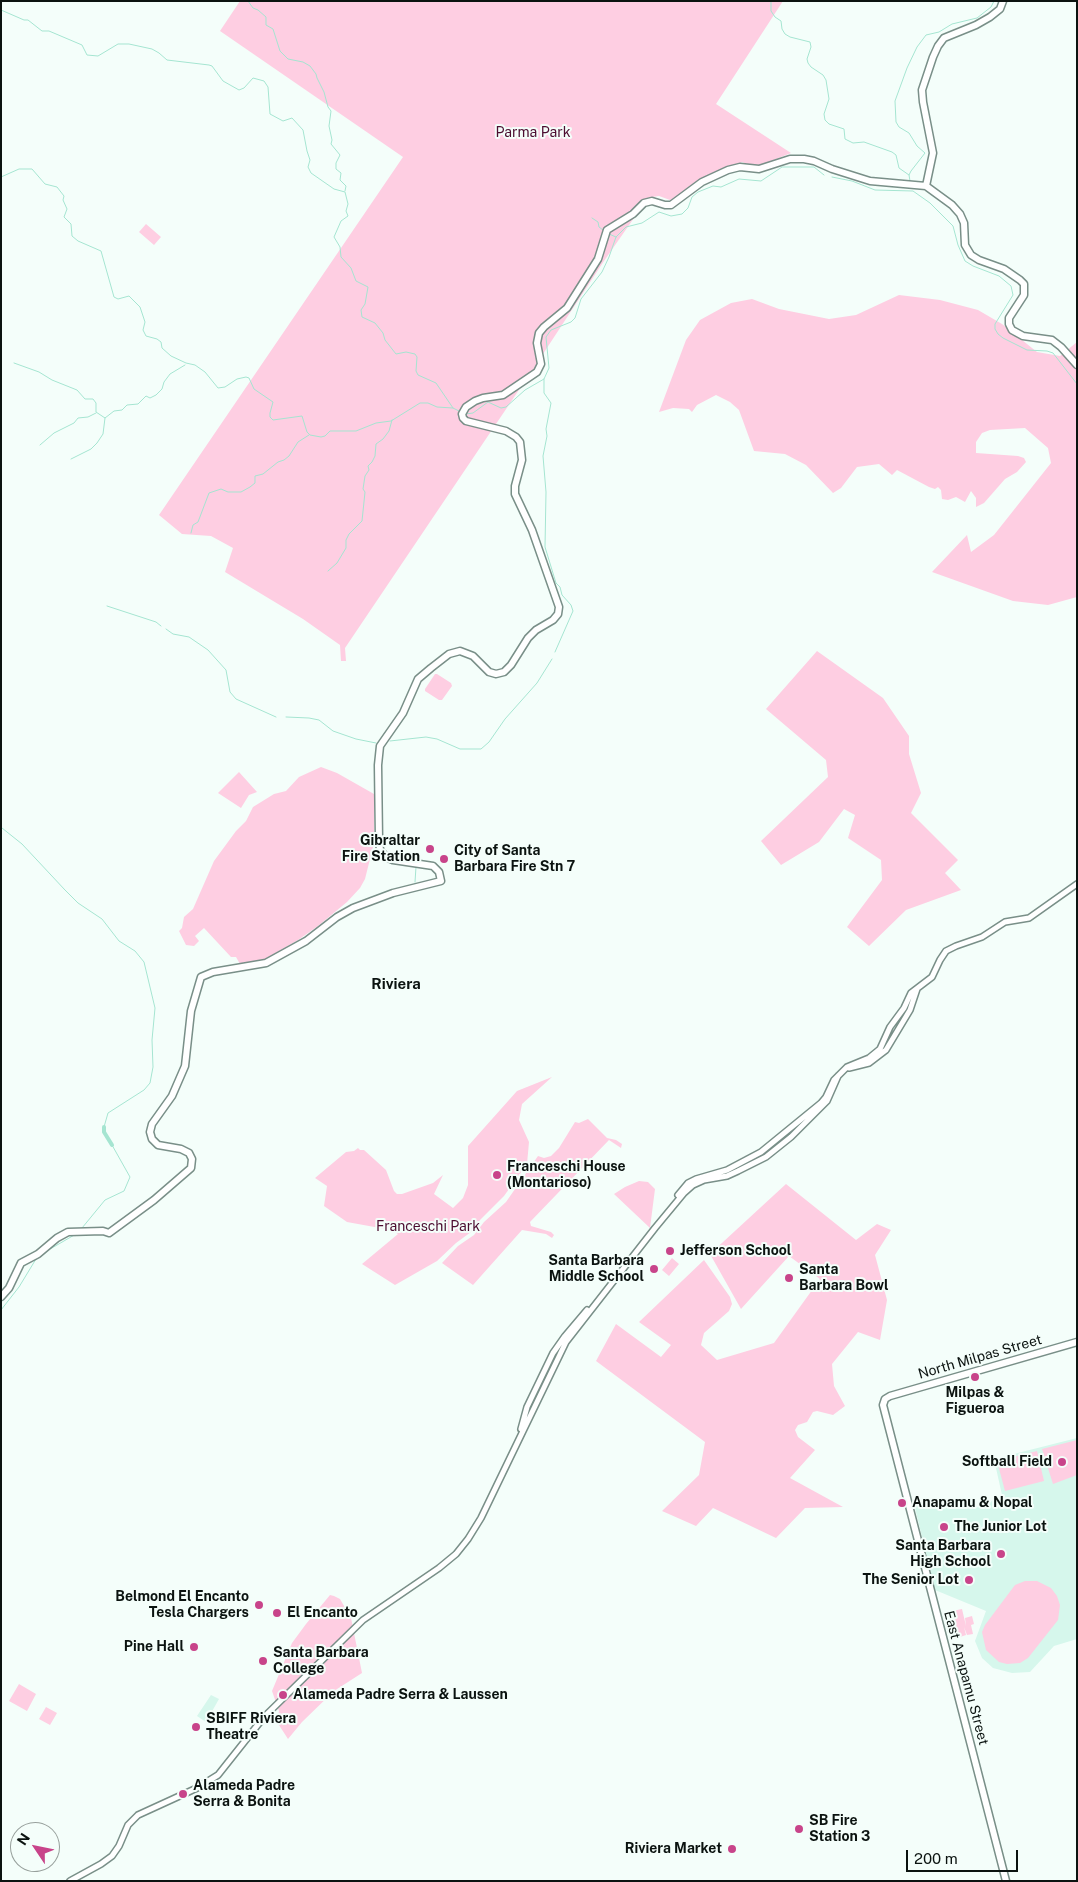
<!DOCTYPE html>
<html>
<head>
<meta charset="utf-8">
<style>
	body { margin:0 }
	#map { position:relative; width:1078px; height:1882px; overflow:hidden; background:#f4fefa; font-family:"Public Sans",sans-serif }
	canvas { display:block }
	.frame { position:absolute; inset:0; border:2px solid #0b1310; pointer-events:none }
	.north { position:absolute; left:10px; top:1822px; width:50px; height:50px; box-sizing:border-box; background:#f4fefa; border:1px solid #97a09c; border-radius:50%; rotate:304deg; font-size:14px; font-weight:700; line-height:20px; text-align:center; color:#0b1310 }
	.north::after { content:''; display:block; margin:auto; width:18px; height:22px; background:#c8448a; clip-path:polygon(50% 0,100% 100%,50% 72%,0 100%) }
	.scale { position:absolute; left:906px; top:1850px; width:112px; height:22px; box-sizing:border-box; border:2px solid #0b1310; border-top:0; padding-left:6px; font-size:15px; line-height:18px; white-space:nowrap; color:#0b1310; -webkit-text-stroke:4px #f4fefa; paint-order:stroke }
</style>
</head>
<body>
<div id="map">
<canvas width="1078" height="1882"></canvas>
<div class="frame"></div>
<div class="north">N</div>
<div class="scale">200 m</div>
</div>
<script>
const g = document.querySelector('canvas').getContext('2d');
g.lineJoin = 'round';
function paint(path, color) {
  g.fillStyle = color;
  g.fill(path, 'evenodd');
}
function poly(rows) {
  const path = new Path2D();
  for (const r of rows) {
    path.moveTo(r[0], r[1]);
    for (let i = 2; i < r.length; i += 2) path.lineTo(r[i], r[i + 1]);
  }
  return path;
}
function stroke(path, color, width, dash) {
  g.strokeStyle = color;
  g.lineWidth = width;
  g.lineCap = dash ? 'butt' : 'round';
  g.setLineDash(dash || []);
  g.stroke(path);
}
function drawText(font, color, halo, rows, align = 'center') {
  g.font = font + ' "Public Sans",sans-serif';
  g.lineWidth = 4;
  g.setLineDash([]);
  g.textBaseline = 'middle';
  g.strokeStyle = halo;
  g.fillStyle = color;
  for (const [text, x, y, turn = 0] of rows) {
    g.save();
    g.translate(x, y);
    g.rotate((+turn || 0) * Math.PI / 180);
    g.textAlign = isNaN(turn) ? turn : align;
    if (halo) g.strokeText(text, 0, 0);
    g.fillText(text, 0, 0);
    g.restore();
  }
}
const built = poly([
	[1077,1438,1077,1639,1054,1646,1030,1672,1012,1673,993,1668,982,1658,975,1641,986,1611,935,1590,914,1504,936,1499,957,1508,982,1507,1002,1495,994,1459],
	[211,1695,219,1699,206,1722,197,1716]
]);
const green = poly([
	[240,1,783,1,716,104,791,153,756,167,742,162,712,176,677,199,670,200,659,196,652,197,634,218,604,261,539,360,540,367,529,375,345,648,346,661,341,661,340,645,303,619,225,572,233,548,211,536,182,534,159,515,403,157,220,31],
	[146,224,161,237,154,245,139,232],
	[899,295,940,300,978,310,1002,324,1037,352,1060,356,1077,342,1077,597,1048,605,1013,601,932,572,967,535,971,552,994,535,1051,463,1048,448,1025,428,990,430,982,433,976,442,976,453,1018,456,1024,458,1026,462,1017,472,1005,479,984,503,976,507,976,498,971,491,965,502,956,497,948,500,942,499,941,490,938,487,935,489,929,487,897,470,892,475,879,464,857,467,841,488,833,493,806,465,785,454,754,451,739,410,730,402,716,395,697,405,692,412,689,409,673,408,659,412,686,340,700,320,731,303,752,299,779,309,829,319,856,315],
	[817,651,883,698,909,736,909,754,921,793,911,813,958,860,945,873,961,890,906,910,869,946,847,927,882,880,881,860,848,838,855,815,844,809,819,842,781,865,761,841,828,777,826,760,766,709],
	[435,674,437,674,451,683,452,686,442,700,439,700,425,691,425,689],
	[321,767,337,773,374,794,374,843,365,879,360,888,347,902,318,926,298,940,265,959,240,964,236,957,231,957,204,928,195,936,199,941,194,946,186,945,179,931,182,928,184,917,193,909,214,861,236,831,246,821,253,807,274,794,286,791,299,777],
	[239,772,257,792,249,795,241,808,218,793],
	[552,1077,522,1104,519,1120,529,1142,527,1164,504,1196,480,1220,471,1232,456,1243,437,1261,395,1285,362,1264,398,1234,391,1230,347,1222,324,1206,327,1186,315,1178,346,1152,354,1151,358,1148,360,1150,364,1150,386,1170,394,1191,397,1194,402,1194,433,1183,443,1175,434,1194,453,1208,463,1198,468,1185,468,1146,517,1091],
	[588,1119,607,1138,616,1140,622,1144,621,1148,609,1140,530,1222,531,1226,551,1232,554,1235,552,1238,546,1234,522,1230,473,1285,442,1263,458,1246,474,1235,484,1222,506,1202,538,1156,544,1158,551,1156,559,1148,575,1122,579,1123],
	[639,1181,648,1182,655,1189,650,1228,614,1194,625,1187],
	[786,1184,856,1240,877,1224,891,1230,875,1255,887,1300,880,1340,858,1332,832,1364,834,1386,845,1406,833,1415,817,1411,813,1412,807,1422,798,1425,795,1430,798,1437,815,1450,790,1478,843,1507,805,1508,776,1538,713,1508,696,1526,662,1511,699,1475,705,1442,596,1361,616,1324,661,1357,671,1345,639,1322,704,1260,730,1297,732,1304,729,1311,704,1333,701,1345,717,1360,774,1343,820,1279,789,1256,741,1309,710,1254],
	[672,1258,679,1264,669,1276,662,1270],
	[1077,1440,1077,1475,1053,1484,1042,1449],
	[1037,1451,1044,1481,1005,1491,997,1461],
	[1025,1581,1037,1581,1051,1588,1057,1596,1060,1605,1058,1620,1028,1658,1020,1663,1007,1664,999,1662,986,1650,982,1632,985,1625,1015,1585],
	[330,1595,334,1596,340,1599,351,1618,362,1673,334,1691,302,1722,288,1739,277,1722,279,1711,272,1691,292,1643,306,1624],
	[962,1609,966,1626,965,1618,972,1616,974,1624,971,1625,973,1634,967,1635,964,1627,966,1635,954,1639,948,1612],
	[19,1684,36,1694,27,1711,9,1701],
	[46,1707,57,1713,50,1725,39,1719]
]);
const stream = poly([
	[248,1,253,8,258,10,266,17,266,25,273,29,280,51,288,59,303,62,310,66,316,74,317,78,324,92,328,107,331,111,329,126,332,140,331,144,340,155,336,163,336,169,341,173,340,180,346,186,345,191],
	[771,1,771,11,775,17,781,21,782,29,785,34,790,37,810,42,811,47,807,59,808,63,811,67,823,75,826,80,829,99,824,114,825,120,829,124,844,129,845,139,853,143,864,142,892,152,896,155,899,168,909,175],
	[1,10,24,20,28,20,42,31,49,31,82,45,87,55,98,56,118,44,129,44,152,49,159,53,167,60,209,65,212,66,223,81,239,90,244,88,253,78,264,81,268,87,270,114,283,121,292,118,303,130,307,151,310,160,308,167,311,173,334,189,345,192,348,204,346,211,348,216,341,221,334,237,340,247,341,257,351,268,356,281,368,287,365,304,361,310,362,317,375,323,383,333,385,340,396,354,406,352,415,354,417,357,416,371,418,375,436,383,453,408],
	[1,177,19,169,32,169,45,184,57,187,64,196,63,200,67,209,64,217,71,224,72,236,78,241,101,251,114,297,118,299,129,296,140,307,145,322,143,330,146,336,157,339,161,342,162,348,171,356,186,363,195,365,205,372,218,388,225,387,237,379,246,377,249,378,254,389,273,402,270,413,270,417,273,420,302,416,307,432,310,435,321,437,325,436,330,431,356,431,376,423,391,421,420,403,428,403,437,407,453,408,459,411],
	[832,177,852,181,875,190,913,191,930,203,953,226,958,245,965,261,973,266,999,276,1011,286,1013,295,995,324,995,329,998,334,1003,338,1027,350,1047,351,1053,353,1077,384],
	[910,181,909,175,911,171,925,153,917,146,909,133,899,127,896,122,895,101,907,68,917,47,926,35,939,32,952,24,977,18,991,7,994,1],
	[592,218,598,222,599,227,603,230],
	[609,234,616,237],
	[14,363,39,372,52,380,77,390,85,399,93,399,96,403,96,412,105,418,114,411,122,410,127,405,138,404,146,396,150,398,156,395,162,389,164,382,170,374,185,365],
	[544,379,544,393,551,403,546,429,547,436,543,456,546,492,545,547,556,583,560,587,562,595,571,605,573,611,555,652],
	[466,414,473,413,488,402,501,408,506,407,525,390,544,379,549,368,546,337,551,330,571,322,575,318,581,299,602,272,609,257,616,237,626,227,642,223,659,212,671,216,682,214,688,208,692,197,698,192,713,186,721,187,739,179,761,181,782,167,814,167,824,175],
	[40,445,54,433,74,423,78,418,88,417,96,413],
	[71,459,91,449,97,443,103,434,105,418],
	[191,533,193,525,198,522,209,493,221,489,228,492,241,492,250,487,255,483,255,476,263,474,278,462,284,460,289,456,298,442,309,435],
	[328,571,337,563,346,548,346,540,349,534,362,521,365,492,363,489,365,476,369,470,368,466,372,462,375,456,376,444,383,439,389,431,392,420],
	[107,606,156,622,161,626],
	[166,629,173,634,189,637,208,650,226,670,230,692,236,699,276,717],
	[286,717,309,718,319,720,333,731,356,739,376,743],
	[390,741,426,737,437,739,460,749,481,749,489,742,505,719,537,683,552,659],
	[2,828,22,844,65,890,78,903,102,919,119,941,135,951,144,962,155,1008,152,1040,153,1067,150,1083,144,1090,108,1113,104,1127],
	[415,882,416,867],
	[82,1228,105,1200,124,1191,130,1177,112,1145],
	[45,1252,76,1234],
	[1,1310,19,1287,36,1259]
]);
const canal = poly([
	[104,1127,104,1132,112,1145]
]);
const minor = poly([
	[849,1068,869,1063,886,1050,910,1010,917,989],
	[678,1195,688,1183,696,1179,727,1170,761,1152,821,1103,826,1097,834,1080,847,1067,869,1058,880,1049,890,1027,904,1008,911,993,932,977,940,960,946,951,956,946,982,937,1005,922,1029,918,1077,884],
	[521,1429,527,1407,553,1353,565,1336,587,1310],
	[70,1881,101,1864,112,1856,119,1846,128,1825,138,1815,197,1788,218,1775,264,1717,363,1620,439,1568,456,1554,468,1539,481,1518,566,1342,655,1228,684,1193,693,1185,704,1180,727,1176,738,1171,766,1157,791,1137,827,1101,838,1076]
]);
const major = poly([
	[926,186,952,205,960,214,964,223,965,245,971,255,979,260,1004,269,1020,280,1024,284,1024,295,1009,318,1009,324,1012,330,1023,336,1052,340,1061,347,1077,365],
	[926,186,933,153,923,102,922,90,933,57,938,46,944,38,976,25,990,17,1000,9,1003,1],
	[1,1297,9,1288,21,1263,38,1254,57,1238,68,1232,103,1231,109,1233,154,1200,191,1168,192,1159,189,1153,181,1149,158,1145,152,1139,150,1132,152,1124,172,1096,185,1066,191,1011,201,977,213,972,266,963,306,941,337,917,353,908,393,893,441,881,439,872,433,866,393,860,386,857,380,850,379,840,378,765,380,746,403,713,418,679,431,668,449,654,460,651,473,656,489,672,496,674,504,672,511,665,528,638,536,630,553,620,558,614,559,607,532,530,515,494,515,486,522,460,520,442,516,437,506,431,466,421,463,418,462,414,466,407,475,401,483,398,503,395,537,372,541,364,537,343,539,333,544,327,567,308,598,259,607,230,633,214,644,203,652,201,665,205,671,205,702,182,728,170,740,167,759,169,790,159,804,159,814,161,832,169,870,181,926,186],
	[1006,1881,883,1405,885,1399,890,1396,1077,1342]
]);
const markers = [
	[430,849,5,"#c8448a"],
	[444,859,5,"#c8448a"],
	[497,1175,5,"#c8448a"],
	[670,1251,5,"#c8448a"],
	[654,1269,5,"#c8448a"],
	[789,1278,5,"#c8448a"],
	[975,1377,5,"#c8448a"],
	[1062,1462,5,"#c8448a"],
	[902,1503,5,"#c8448a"],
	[944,1527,5,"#c8448a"],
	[1001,1554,5,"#c8448a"],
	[969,1580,5,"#c8448a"],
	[259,1605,5,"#c8448a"],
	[277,1613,5,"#c8448a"],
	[194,1647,5,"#c8448a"],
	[263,1661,5,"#c8448a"],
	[283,1695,5,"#c8448a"],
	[196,1727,5,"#c8448a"],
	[183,1794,5,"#c8448a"],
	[799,1829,5,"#c8448a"],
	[732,1849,5,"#c8448a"]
];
const parkNames = [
	["Parma Park",533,133],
	["Franceschi Park",428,1227]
];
const poiNames = [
	["Gibraltar",420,841,"right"],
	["Fire Station",420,857,"right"],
	["City of Santa",454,851],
	["Barbara Fire Stn 7",454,867],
	["Franceschi House",507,1167],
	["(Montarioso)",507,1183],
	["Jefferson School",680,1251],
	["Santa Barbara",644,1261,"right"],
	["Middle School",644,1277,"right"],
	["Santa",799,1270],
	["Barbara Bowl",799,1286],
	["Milpas &",975,1393,"center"],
	["Figueroa",975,1409,"center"],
	["Softball Field",1052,1462,"right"],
	["Anapamu & Nopal",912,1503],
	["The Junior Lot",954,1527],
	["Santa Barbara",991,1546,"right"],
	["High School",991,1562,"right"],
	["The Senior Lot",959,1580,"right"],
	["Belmond El Encanto",249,1597,"right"],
	["Tesla Chargers",249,1613,"right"],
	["El Encanto",287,1613],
	["Pine Hall",184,1647,"right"],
	["Santa Barbara",273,1653],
	["College",273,1669],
	["Alameda Padre Serra & Laussen",293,1695],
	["SBIFF Riviera",206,1719],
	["Theatre",206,1735],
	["Alameda Padre",193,1786],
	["Serra & Bonita",193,1802],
	["SB Fire",809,1821],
	["Station 3",809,1837],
	["Riviera Market",722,1849,"right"]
];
const streetNames = [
	["North Milpas Street",980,1357,-16],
	["East Anapamu Street",966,1678,75]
];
const neighbourhoodNames = [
	["Riviera",396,984]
];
paint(built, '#d6f7ec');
paint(green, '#fecee2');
stroke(stream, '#a5e5d1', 1);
stroke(canal, '#a5e5d1', 4);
stroke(minor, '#798f88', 8);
stroke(major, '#798f88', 9);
stroke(minor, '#fff', 5);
stroke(major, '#fff', 6);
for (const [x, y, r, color] of markers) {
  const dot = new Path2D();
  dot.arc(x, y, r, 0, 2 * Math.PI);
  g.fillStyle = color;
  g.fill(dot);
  stroke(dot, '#f4fefa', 2);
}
drawText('14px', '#4c0d30', '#f4fefa', parkNames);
drawText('bold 14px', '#0b1310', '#f4fefa', poiNames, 'left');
drawText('14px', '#0b1310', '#f4fefa', streetNames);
drawText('bold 15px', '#0b1310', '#f4fefa', neighbourhoodNames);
</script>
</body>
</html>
